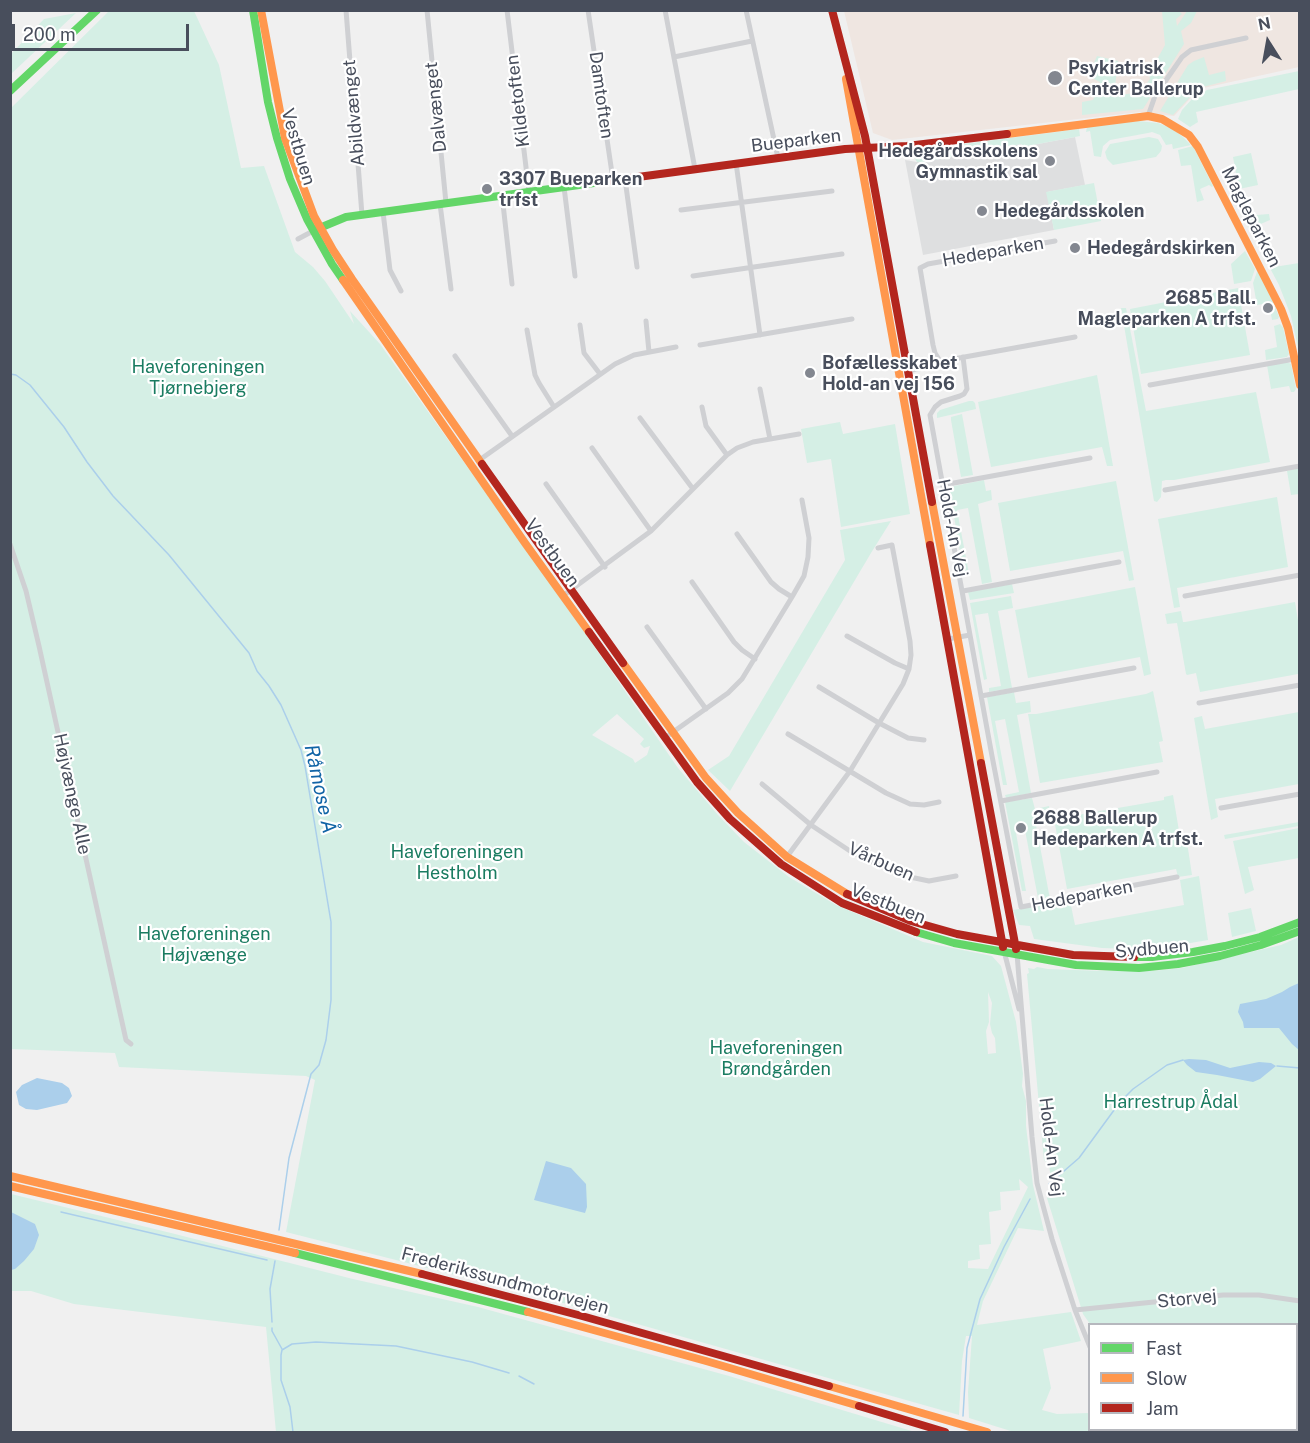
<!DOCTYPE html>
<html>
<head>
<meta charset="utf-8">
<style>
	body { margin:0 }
	#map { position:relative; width:1310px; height:1443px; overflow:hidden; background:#f0f0f0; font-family:"Public Sans",sans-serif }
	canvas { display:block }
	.frame { position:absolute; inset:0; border:12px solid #484e5c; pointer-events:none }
	.legend { position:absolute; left:1088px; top:1323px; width:210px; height:108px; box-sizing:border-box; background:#fff; border:2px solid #b6b8be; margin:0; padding:8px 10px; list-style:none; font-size:18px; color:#484e5c }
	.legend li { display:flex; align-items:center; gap:12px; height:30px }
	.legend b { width:30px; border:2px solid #b6b8be }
	.north { position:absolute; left:1238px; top:12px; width:60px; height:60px; -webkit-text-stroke:4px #fff; paint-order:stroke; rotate:349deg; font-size:16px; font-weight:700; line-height:24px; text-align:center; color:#484e5c }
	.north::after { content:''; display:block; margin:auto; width:21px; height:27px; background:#484e5c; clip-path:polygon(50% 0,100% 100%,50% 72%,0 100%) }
	.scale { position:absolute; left:12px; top:24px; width:177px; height:27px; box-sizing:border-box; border:3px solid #484e5c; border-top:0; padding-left:8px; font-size:18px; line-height:21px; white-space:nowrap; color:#484e5c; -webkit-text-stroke:4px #fff; paint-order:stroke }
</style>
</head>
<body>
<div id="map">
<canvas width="1310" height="1443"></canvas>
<div class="frame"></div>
<ul class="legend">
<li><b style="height:8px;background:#63d668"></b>Fast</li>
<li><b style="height:8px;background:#ff974d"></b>Slow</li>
<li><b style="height:8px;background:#b3261e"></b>Jam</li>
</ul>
<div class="north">N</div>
<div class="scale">200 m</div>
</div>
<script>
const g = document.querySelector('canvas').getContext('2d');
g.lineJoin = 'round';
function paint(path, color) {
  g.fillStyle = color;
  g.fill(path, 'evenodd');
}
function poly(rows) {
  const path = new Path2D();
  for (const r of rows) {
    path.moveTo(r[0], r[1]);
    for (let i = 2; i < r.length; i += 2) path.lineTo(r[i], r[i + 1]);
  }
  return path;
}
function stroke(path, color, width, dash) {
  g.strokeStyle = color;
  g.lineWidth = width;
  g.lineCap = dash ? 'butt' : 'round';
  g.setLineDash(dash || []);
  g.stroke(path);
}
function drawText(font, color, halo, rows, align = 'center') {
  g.font = font + ' "Public Sans",sans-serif';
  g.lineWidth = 4.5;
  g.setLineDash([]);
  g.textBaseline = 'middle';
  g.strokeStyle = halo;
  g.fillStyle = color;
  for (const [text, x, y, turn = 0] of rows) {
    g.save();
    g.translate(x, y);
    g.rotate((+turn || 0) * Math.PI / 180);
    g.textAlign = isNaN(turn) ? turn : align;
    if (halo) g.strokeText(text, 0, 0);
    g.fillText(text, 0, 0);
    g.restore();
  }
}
const education = poly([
	[1075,137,1085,185,1047,192,1054,230,923,255,905,160,917,162,922,162,1021,144,1022,147]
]);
const medical = poly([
	[844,11,1299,11,1299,67,1199,89,1174,116,1140,112,892,140,873,133]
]);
const green = poly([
	[109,11,194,11,219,65,241,168,264,166,295,252,313,267,325,281,354,324,350,311,380,344,569,610,678,768,718,815,744,842,789,877,836,905,923,942,992,956,1001,966,1016,1022,1023,1074,1022,1086,1026,1101,1026,1126,1033,1185,1044,1231,1018,1228,983,1301,977,1325,1071,1312,1081,1341,1043,1349,1051,1388,1042,1410,1057,1414,1089,1413,1090,1430,1121,1430,1124,1432,1014,1432,969,1418,968,1392,972,1336,966,1336,962,1361,959,1415,549,1299,286,1232,315,1080,306,1076,119,1067,115,1053,11,1049,11,108],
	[617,714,644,739,640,744,644,748,650,746,647,755,635,763,633,759,592,735],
	[988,992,992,1003,990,1024,992,1033,995,1038,996,1053,988,1054,986,1031,989,1022],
	[1019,1179,1028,1187,988,1269,968,1268,968,1261,980,1259,979,1245,991,1244,989,1212,1001,1210,1000,1192,1020,1190],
	[1162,11,1179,11,1182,14,1176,19,1177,26,1187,11,1197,11,1191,23,1181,31,1184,44,1143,109,1082,115,1082,102,1093,100,1100,82,1088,76,1097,56,1118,61,1114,96,1140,92,1150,79,1149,74,1165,45],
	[76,13,11,74,11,54,44,19],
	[1204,57,1209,75,1225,71,1226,81,1199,88,1173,115,1160,111,1188,65,1194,61],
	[1299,71,1299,89,1196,112,1198,122,1190,127,1178,119,1182,110,1192,99,1207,90],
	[1138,121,1158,123,1171,128,1182,136,1191,145,1173,149,1172,144,1166,145,1160,135,1152,132,1148,133,1110,140,1103,146,1101,157,1094,156,1090,131,1086,132,1087,127],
	[1079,129,1080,136,1022,147,1021,144,922,162,917,162,910,151],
	[1149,137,1158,139,1162,146,1161,151,1156,157,1118,164,1113,165,1107,159,1105,152,1110,144],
	[1193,146,1213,186,1212,187,1209,185,1200,189,1204,200,1197,202,1191,165,1181,166,1178,150],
	[1251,153,1258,185,1239,189,1233,157],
	[1094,183,1101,221,1054,230,1046,192],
	[1269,214,1270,220,1249,229,1243,216],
	[1270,240,1268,255,1274,267,1299,263,1299,352,1291,316,1279,285,1257,244],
	[1245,251,1255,269,1251,281,1234,284,1231,264],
	[1258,269,1273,301,1279,317,1278,319,1272,320,1269,303,1257,305,1253,283],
	[1238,288,1250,355,1141,374,1130,309],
	[1121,308,1126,308,1146,411,1256,392,1270,462,1174,480,1166,480,1162,481,1161,497,1157,502,1154,501],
	[1280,324,1283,327,1289,354,1287,357,1266,360,1265,350,1277,347,1274,326],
	[1287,362,1291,364,1296,389,1294,392,1291,392,1289,386,1271,389,1267,365],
	[1097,375,1113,466,1107,466,1102,447,991,467,978,402],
	[969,401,973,401,975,403,976,409,937,418,937,413,940,410],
	[962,414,973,475,961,477,951,420,951,417],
	[840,422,843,434,895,424,910,514,841,527,831,459,807,463,801,429],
	[1299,468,1299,494,1291,495,1287,471],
	[984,480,986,491,991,490,992,500,978,504,992,582,982,584,968,508,957,510,969,574,964,575,949,487],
	[1116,481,1134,580,1129,581,1123,551,1010,571,998,503],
	[1277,497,1288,567,1177,588,1180,607,1174,608,1158,519],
	[891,521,871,553,730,791,708,770,729,756,845,560,840,530],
	[1012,584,1014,593,970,600,968,592],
	[1135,587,1151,674,1144,676,1140,657,1028,678,1015,610],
	[1011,596,1013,608,998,611,1012,688,989,692,989,688,1001,686,988,613,975,615,987,679,984,680,970,603],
	[1295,602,1299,627,1299,678,1298,674,1200,692,1196,673,1187,675,1186,674,1177,623,1167,624,1165,614,1181,611,1183,622,1185,622],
	[1153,691,1163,741,1159,742,1163,762,1040,783,1028,714,1036,714,1146,694],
	[1014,692,1016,703,1030,701,1031,712,1017,715,1031,793,1006,798,1005,795,1019,792,1005,719,995,721,1007,785,1003,785,987,697],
	[1299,712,1299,784,1215,799,1218,817,1211,820,1194,718,1202,716,1205,729],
	[1173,795,1181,843,1187,842,1192,875,1178,877,1176,869,1067,889,1054,819,1164,800,1164,797],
	[1032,798,1035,809,1049,806,1051,817,1035,820,1050,899,1040,901,1038,898,1024,825,1015,827,1026,891,1022,891,1005,802],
	[1299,822,1299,826,1225,839,1224,835],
	[1299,828,1299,858,1248,867,1254,890,1245,894,1233,841],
	[1199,876,1208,940,1179,945,1130,949,1102,948,1034,939,1030,926,1019,925,1013,910,1070,901,1075,925,1184,905,1180,880],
	[1251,908,1256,931,1232,937,1228,913],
	[1299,937,1299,1432,1152,1432,1150,1430,1296,1430,1296,1324,1090,1324,1083,1314,1047,1198,1053,1193,1049,1165,1044,1160,1027,974,1029,973,1028,968,1034,969,1037,967,1048,969,1102,971,1152,971,1182,968,1281,945],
	[11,1194,171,1233,353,1279,478,1307,729,1376,915,1432,276,1432,266,1327,74,1304,31,1291,11,1291]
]);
const water = poly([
	[1299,983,1299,1050,1292,1044,1279,1028,1244,1028,1243,1022,1238,1012,1240,1004,1266,999,1282,992,1290,987],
	[1189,1059,1206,1060,1230,1068,1259,1062,1271,1063,1276,1066,1260,1079,1253,1082,1217,1075,1196,1072,1187,1065,1183,1060],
	[37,1078,62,1083,69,1088,72,1096,67,1103,37,1110,26,1109,19,1105,16,1092,22,1085],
	[546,1161,571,1168,586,1184,587,1207,585,1213,534,1200],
	[11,1212,35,1224,39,1235,34,1249,24,1261,15,1269,11,1270],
	[1299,1334,1299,1432,1266,1432,1264,1430,1296,1430,1296,1338]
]);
const stream = poly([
	[10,374,16,375,30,385,64,427,87,462,113,496,169,555,249,653,257,671,269,686,281,705,301,750,305,766,331,922,331,1000,326,1040,319,1065,311,1074,289,1158,279,1230],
	[1277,1066,1300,1068],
	[1049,1184,1079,1158,1120,1102,1133,1089,1167,1065,1183,1060],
	[61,1212,267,1260],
	[272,1322,270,1289,275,1261],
	[272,1328,272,1331,282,1349],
	[282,1350,292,1344,316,1342,396,1346,472,1362,509,1373],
	[282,1350,281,1355,281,1380,290,1407,293,1432],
	[519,1376,534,1384],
	[963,1416,967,1348,980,1299,1004,1247,1030,1199]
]);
const street = poly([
	[346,10,362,215],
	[427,10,446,203],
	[507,10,529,192],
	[588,10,613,180],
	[665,10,695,169],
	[746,10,778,158],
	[674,57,752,41],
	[1148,116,1155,96,1182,57,1191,50,1246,38],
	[736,163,760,335],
	[625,179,637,267],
	[564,187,575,276],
	[502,195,512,284],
	[440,204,451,289],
	[681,210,832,191],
	[383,212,390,270,401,291],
	[298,239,313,231],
	[693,276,842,254],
	[646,321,649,352],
	[580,325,584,353,600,374],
	[527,330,535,375,539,383,554,407],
	[700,345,852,319],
	[455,356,512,436],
	[963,357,967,389,964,394,960,396,941,402,935,407,930,415,992,756,1021,907,1177,877],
	[940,361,935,353,933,345,920,268,928,264,1055,241],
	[905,364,932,359,940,361],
	[907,371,933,366,940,361,948,360,1075,337],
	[1150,385,1300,358],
	[760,389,770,439],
	[702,407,706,426,727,455],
	[640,418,693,489],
	[592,448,651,531],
	[478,461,615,364,634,355,676,347],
	[546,484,605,567],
	[943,485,1090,458],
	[1165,490,1300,466],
	[737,534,771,582,779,589,792,597],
	[10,544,26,591,39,646,126,1040,131,1044],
	[692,582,734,642,742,650,755,659],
	[963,591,1119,562],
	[564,595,651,531,727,455,737,448,753,442,799,434],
	[1185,596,1300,575],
	[647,627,706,709],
	[847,636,895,663,909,669],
	[948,639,970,635],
	[819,687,879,723,908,738,924,740],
	[981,696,1134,668],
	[1199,703,1300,685],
	[788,734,886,793,910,804,924,805,939,802],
	[666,737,728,693,742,679,792,597,804,576,808,557,809,538,802,500],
	[762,784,811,825,853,853,896,873,910,877,929,881,956,876],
	[1001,801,1157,772],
	[1221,808,1300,794],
	[786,858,850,771,903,684,909,669,911,655,910,641,892,545,878,548],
	[1004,951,1019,1009],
	[1017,954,1032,1137,1037,1183,1052,1239,1075,1310,1090,1347],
	[1075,1310,1223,1295,1259,1295,1300,1301],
	[1135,1430,1137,1432]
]);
const fast = poly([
	[253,10,268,102,277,138,290,179,307,219,332,264,343,280],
	[10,91,97,10],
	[317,229,346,217,601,182],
	[916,932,954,943,1076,965,1139,968,1178,964,1220,956,1261,945,1300,931],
	[1134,957,1152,957,1193,952,1225,946,1260,937,1300,922],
	[295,1253,528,1312]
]);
const slow = poly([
	[261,10,285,138,314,216,333,250,352,279,482,464],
	[846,79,930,545],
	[1007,134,1148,116,1162,119,1189,135,1198,147,1281,309,1288,328,1300,385],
	[343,280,525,543,589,632],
	[932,502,981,763],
	[623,663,706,778,738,813,787,857,847,894],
	[10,1176,422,1274],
	[10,1186,295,1253],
	[528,1312,706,1361,859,1406],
	[829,1386,987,1432]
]);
const jam = poly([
	[832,10,865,136,932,502],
	[601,182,845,149,907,146,1007,134],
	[482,464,623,663],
	[930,545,1003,947],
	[589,632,697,782,730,819,781,864,842,903,916,932],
	[981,763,1016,949],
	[847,894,911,921,957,934,1073,955,1134,957],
	[422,1274,582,1316,829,1386],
	[859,1406,945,1432]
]);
const markers = [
	[1055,78,8,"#838790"],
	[1050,161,6,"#838790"],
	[487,189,6,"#838790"],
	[982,211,6,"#838790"],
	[1075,248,6,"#838790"],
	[1268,308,6,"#838790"],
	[810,373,6,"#838790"],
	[1021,828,6,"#838790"]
];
const poiNames = [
	["Psykiatrisk",1068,68],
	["Center Ballerup",1068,89],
	["Hedegårdsskolens",1038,151,"right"],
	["Gymnastik sal",1038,172,"right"],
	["3307 Bueparken",499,179],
	["trfst",499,200],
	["Hedegårdsskolen",994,211],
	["Hedegårdskirken",1087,248],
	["2685 Ball.",1256,298,"right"],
	["Magleparken A trfst.",1256,319,"right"],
	["Bofællesskabet",822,363],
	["Hold-an vej 156",822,384],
	["2688 Ballerup",1033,818],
	["Hedeparken A trfst.",1033,839]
];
const streetNames = [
	["Damtoften",601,95,82],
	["Kildetoften",518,101,-97],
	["Dalvænget",436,107,-96],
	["Abildvænget",354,113,-95],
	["Bueparken",796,141,-7],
	["Vestbuen",298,147,73],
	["Magleparken",1251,217,63],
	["Hedeparken",993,252,-10],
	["Hold-An Vej",952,528,79],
	["Vestbuen",552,553,54],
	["Højvænge Alle",72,794,78],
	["Vårbuen",881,862,24],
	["Hedeparken",1082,896,-11],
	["Vestbuen",888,904,22],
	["Sydbuen",1152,949,-5],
	["Hold-An Vej",1051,1147,83],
	["Frederikssundmotorvejen",505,1281,15],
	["Storvej",1187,1299,-6]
];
const parkNames = [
	["Haveforeningen",198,367],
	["Tjørnebjerg",198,388],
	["Haveforeningen",457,852],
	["Hestholm",457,873],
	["Haveforeningen",204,934],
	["Højvænge",204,955],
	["Haveforeningen",776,1048],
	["Brøndgården",776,1069],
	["Harrestrup Ådal",1171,1102]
];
const waterNames = [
	["Råmose Å",320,789,78]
];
paint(education, '#dedfe0');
paint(medical, '#efe6e1');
paint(green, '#d5efe5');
paint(water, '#abcfeb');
stroke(stream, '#abcfeb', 1.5);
stroke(street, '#cfd0d3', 5);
stroke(fast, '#63d668', 8);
stroke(slow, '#ff974d', 8);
stroke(jam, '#b3261e', 8);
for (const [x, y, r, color] of markers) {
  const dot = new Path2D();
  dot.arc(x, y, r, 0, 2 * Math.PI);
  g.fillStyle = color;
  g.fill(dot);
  stroke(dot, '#fff', 2);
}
drawText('bold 18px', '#484e5c', '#fff', poiNames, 'left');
drawText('18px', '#484e5c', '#fff', streetNames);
drawText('18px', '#1a7c61', '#fff', parkNames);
drawText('italic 20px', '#1164a6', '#fff', waterNames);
</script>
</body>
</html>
